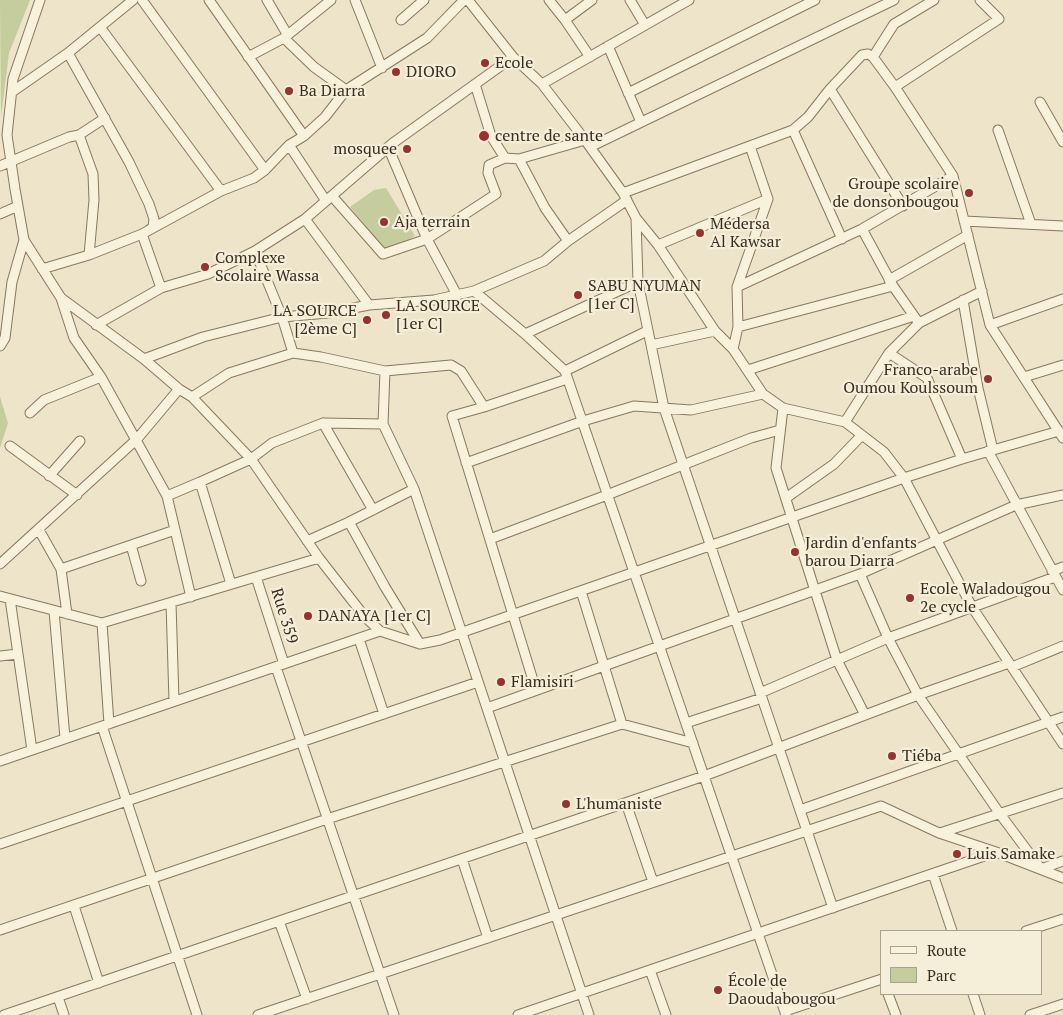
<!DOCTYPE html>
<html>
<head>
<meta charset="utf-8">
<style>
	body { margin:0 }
	#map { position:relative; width:1063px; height:1015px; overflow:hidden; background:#eee4c9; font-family:"PT Serif",serif }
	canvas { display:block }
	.legend { position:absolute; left:880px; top:930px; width:162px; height:65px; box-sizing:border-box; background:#f5eed8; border:1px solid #aba18f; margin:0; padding:6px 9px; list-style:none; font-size:15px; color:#3b2e21 }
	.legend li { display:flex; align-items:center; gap:10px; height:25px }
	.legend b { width:25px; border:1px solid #aba18f }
</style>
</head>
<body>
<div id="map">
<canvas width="1063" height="1015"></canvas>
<ul class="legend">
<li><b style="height:6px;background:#f8f1dc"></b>Route</li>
<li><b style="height:14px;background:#c5cc9d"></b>Parc</li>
</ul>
</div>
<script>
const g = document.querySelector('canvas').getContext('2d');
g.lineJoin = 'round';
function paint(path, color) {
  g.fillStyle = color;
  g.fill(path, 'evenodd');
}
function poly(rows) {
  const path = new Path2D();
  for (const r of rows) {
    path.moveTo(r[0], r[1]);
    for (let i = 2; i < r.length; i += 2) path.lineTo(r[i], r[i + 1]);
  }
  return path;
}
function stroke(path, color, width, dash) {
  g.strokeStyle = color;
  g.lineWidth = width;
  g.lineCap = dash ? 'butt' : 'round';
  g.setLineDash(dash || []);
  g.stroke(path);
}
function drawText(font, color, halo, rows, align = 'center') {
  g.font = font + ' "PT Serif",serif';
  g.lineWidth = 4.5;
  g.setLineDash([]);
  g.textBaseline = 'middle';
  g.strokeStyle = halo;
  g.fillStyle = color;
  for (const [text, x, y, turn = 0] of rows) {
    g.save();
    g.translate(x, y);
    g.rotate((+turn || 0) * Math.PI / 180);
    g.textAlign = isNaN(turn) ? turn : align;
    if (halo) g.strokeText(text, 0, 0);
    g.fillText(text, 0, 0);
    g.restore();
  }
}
const green = poly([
	[0,0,30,0,9,53,1,117],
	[386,188,415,236,386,252,350,207,374,190],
	[0,397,8,423,0,448]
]);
const minor = poly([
	[40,0,13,79,7,135,15,189,24,240,61,298,144,359,179,389,192,397,251,459,319,558,365,617,380,631,420,644,440,640,904,478,962,459,1059,431],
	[142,0,265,170],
	[267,0,287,34],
	[355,0,382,68],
	[468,0,513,57,542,84,585,140,623,193,636,218,658,245,715,331,733,349,763,394,783,408,845,422,884,452,904,478,972,607,1063,744],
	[549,0,565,20,590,57],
	[630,0,645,25],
	[401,20,424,0],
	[565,20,592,0],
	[100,27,221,191],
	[284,38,314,67,346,90,427,38,464,0],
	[608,46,641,122],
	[68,53,129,162,149,204,154,219,153,227,149,230],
	[248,57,284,38,331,0],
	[873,57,894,24,934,0],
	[475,84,491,136,505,158],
	[542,84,689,0],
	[895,87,999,19,980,0],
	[830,89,903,206],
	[12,92,68,53,133,0],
	[628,93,815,0],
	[1040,102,1063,142],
	[793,130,842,239],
	[998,130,1031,224],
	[79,135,93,174,94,200,89,255],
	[304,136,325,117,346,90],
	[289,145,326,201],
	[388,147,427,239,457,295],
	[590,147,894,0],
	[519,159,545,208,568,241],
	[0,166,69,137,79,135,105,118],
	[623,193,793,130,808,117,830,89,862,55,868,54,873,57,895,87,953,176,990,325,1063,438],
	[332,196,383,254,427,239,496,194,488,173,489,165,505,158,519,159,585,140],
	[0,214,18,206],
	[636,218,638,282,664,408,833,908],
	[305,219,369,305],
	[964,221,1063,226],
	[862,229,893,286,914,316],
	[142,234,161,288],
	[658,245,768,199],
	[255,251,282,317,293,353],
	[42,269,89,255,142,234,221,191,254,178,265,170,289,145,304,136,209,0],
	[889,280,968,235],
	[737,287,862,229,953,176],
	[474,291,525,334,565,371],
	[61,298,74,338,101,377,167,496,191,597],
	[963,300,978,388,993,450],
	[96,325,161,288,208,274,255,251,305,219,393,143,513,57],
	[990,325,1063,299],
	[738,327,893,286],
	[647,331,565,371,786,1015],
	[525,334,638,282],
	[651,345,715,331],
	[0,346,5,338,12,282,24,240],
	[733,349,738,327,737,287,768,199,750,146],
	[889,353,927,378,962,459],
	[144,359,203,337,282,317,328,313,369,305,434,300,474,291,544,261,568,241,627,200],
	[748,370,914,316,919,323,982,291],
	[385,371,383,424,414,489,589,1015],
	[1024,377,1063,365],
	[192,397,229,373,293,353,321,357,385,371,451,365,461,371,484,407],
	[783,408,776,468,837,660,865,715],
	[30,413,44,400,101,377],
	[845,422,889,353,919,323],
	[323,423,373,510],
	[10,446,77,495],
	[988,451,1063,590],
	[466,463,583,421,634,406,691,410,763,394],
	[49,476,80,441],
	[200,482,251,459,272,443,323,423,383,424],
	[414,489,349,522,385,587,420,644],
	[167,496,200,482,231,584],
	[786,498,834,464,862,435],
	[39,530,61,569,67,614],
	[490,539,607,495,751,438,780,430],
	[307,541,349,522],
	[131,545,141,581],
	[0,564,137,439,179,389],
	[61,569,175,530],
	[1052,571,1063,567],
	[860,574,888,638,918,695,1000,814,1041,869,1063,861],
	[256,577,284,664],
	[581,591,622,724],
	[0,596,102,623,319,558],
	[10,599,32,750],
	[171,603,174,701],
	[54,611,65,738],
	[102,623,109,724],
	[359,639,384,714],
	[0,656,18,654],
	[276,667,394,1015],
	[1012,667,1063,646],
	[536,690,452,416,484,407,567,379],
	[760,693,888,638,1055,577],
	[487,708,860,574,1016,505,1063,495],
	[686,723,762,698],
	[102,726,197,1015],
	[0,761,380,631],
	[626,803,653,882],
	[800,810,1063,717],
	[940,833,1063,793],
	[0,844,478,682],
	[462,859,488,938],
	[933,874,952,931],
	[74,906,99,983],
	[279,921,307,999],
	[0,930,327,819,622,724,693,743],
	[1026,931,1063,919],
	[650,970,666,1015],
	[888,994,896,1015],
	[973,994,980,1015],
	[58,997,64,1015],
	[785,1011,882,979],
	[4,1015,704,776,918,695,1009,663],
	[258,1015,881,806,939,833,996,852,1063,878],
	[518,1015,996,852],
	[1030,1015,1063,1004]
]);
const markers = [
	[485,63,5,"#98312f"],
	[396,72,5,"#98312f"],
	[289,91,5,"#98312f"],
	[484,136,6,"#98312f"],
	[407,149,5,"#98312f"],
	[969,193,5,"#98312f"],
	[384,222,5,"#98312f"],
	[700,233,5,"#98312f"],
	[205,267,5,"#98312f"],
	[578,295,5,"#98312f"],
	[386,315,5,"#98312f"],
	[367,320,5,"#98312f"],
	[988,379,5,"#98312f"],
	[795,552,5,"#98312f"],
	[910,598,5,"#98312f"],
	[308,616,5,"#98312f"],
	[501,682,5,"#98312f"],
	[892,756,5,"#98312f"],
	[566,804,5,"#98312f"],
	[957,854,5,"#98312f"],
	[718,990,5,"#98312f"]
];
const poiNames = [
	["Ecole",495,63],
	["DIORO",406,72],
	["Ba Diarra",299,91],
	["centre de sante",495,136],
	["mosquee",397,149,"right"],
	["Groupe scolaire",959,184,"right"],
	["de donsonbougou",959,202,"right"],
	["Aja terrain",394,222],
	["Médersa",710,224],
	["Al Kawsar",710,242],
	["Complexe",215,258],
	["Scolaire Wassa",215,276],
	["SABU NYUMAN",588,286],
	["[1er C]",588,304],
	["LA SOURCE",396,306],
	["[1er C]",396,324],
	["LA SOURCE",357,311,"right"],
	["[2ème C]",357,329,"right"],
	["Franco-arabe",978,370,"right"],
	["Oumou Koulssoum",978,388,"right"],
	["Jardin d'enfants",805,543],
	["barou Diarra",805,561],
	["Ecole Waladougou",920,589],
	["2e cycle",920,607],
	["DANAYA [1er C]",318,616],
	["Flamisiri",511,682],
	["Tiéba",902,756],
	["L'humaniste",576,804],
	["Luis Samake",967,854],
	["École de",728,981],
	["Daoudabougou",728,999]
];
const streetNames = [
	["Rue 359",284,616,73]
];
paint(green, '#c5cc9d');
stroke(minor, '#8a775e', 11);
stroke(minor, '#f8f1dc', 9);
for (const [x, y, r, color] of markers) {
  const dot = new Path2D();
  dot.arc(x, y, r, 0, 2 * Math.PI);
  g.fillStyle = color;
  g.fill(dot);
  stroke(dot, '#f5eed8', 2);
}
drawText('16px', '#3b2e21', '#f5eed8', poiNames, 'left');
drawText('16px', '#3b2e21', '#f5eed8', streetNames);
</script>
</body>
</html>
